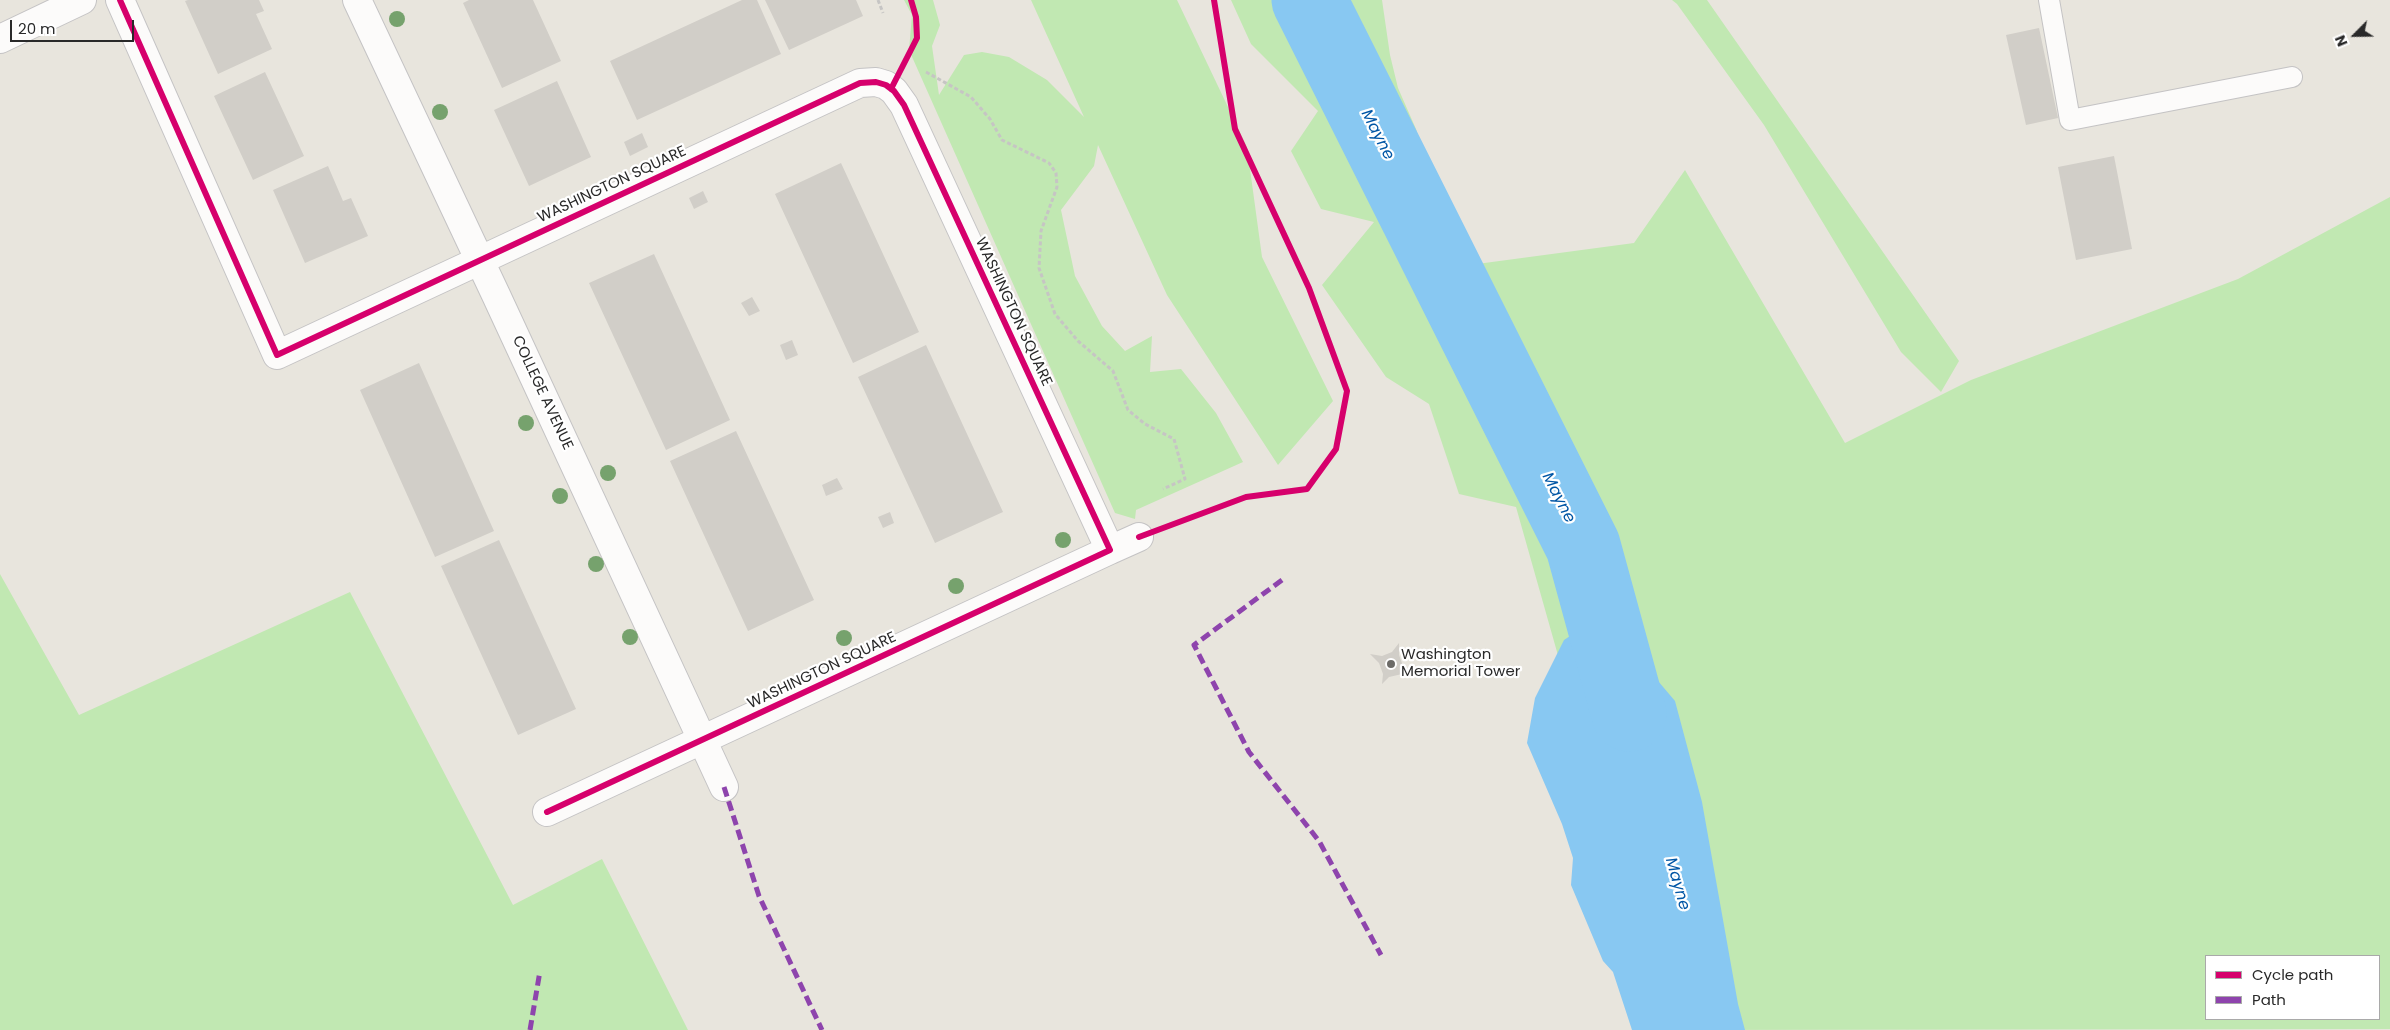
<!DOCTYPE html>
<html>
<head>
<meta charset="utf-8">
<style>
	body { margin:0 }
	#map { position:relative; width:2390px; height:1030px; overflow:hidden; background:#e8e5dd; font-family:Poppins,sans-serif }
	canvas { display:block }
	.legend { position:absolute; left:2205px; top:955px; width:175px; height:65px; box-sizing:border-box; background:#fff; border:1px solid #a9a9a9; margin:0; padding:6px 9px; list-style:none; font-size:15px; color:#292929 }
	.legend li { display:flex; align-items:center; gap:10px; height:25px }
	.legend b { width:25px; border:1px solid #a9a9a9 }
	.north { position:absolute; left:2330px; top:10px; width:50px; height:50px; -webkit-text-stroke:4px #fff; paint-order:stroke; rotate:247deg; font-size:14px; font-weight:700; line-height:20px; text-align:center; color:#292929 }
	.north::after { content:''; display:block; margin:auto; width:18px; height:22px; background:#292929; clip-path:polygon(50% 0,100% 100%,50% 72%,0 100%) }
	.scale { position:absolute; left:10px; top:20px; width:124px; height:22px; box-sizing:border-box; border:2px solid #292929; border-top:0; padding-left:6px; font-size:15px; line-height:18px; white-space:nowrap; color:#292929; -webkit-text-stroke:4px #fff; paint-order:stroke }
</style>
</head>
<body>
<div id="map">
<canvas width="2390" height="1030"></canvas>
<ul class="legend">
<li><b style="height:6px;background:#d6006c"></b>Cycle path</li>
<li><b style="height:6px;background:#8e44ad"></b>Path</li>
</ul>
<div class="north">N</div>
<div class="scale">20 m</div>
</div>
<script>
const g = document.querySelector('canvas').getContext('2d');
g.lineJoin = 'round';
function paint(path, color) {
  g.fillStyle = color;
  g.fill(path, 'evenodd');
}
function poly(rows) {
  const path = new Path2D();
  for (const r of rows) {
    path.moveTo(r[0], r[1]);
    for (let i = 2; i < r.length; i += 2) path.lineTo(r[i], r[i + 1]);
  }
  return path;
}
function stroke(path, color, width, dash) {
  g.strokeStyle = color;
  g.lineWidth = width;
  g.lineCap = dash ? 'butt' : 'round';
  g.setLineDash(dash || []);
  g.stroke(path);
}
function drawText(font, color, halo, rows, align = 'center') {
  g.font = font + ' Poppins,sans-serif';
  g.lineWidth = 4.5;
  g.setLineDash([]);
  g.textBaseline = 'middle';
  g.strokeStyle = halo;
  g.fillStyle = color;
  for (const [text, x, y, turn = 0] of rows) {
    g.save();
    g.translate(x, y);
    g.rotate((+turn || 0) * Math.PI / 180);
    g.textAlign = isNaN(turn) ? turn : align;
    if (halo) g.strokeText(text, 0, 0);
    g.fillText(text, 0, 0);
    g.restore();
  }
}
const green = poly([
	[904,0,933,0,940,25,932,46,939,95,964,55,982,52,1009,57,1047,80,1084,117,1031,0,1177,0,1247,147,1262,257,1333,401,1278,465,1167,295,1098,145,1094,166,1061,210,1075,276,1102,326,1125,351,1152,336,1150,372,1181,369,1216,413,1243,462,1136,510,1135,519,1115,513,909,50,912,15],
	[1231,0,1382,0,1390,55,1398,88,1416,129,1444,217,1477,264,1634,243,1685,170,1845,443,1971,380,2238,279,2390,197,2390,1029,1664,1030,1516,507,1459,494,1429,404,1386,377,1322,285,1374,222,1321,209,1291,151,1318,111,1251,44],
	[2206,956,2379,956,2379,1019,2206,1019],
	[1672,0,1707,0,1959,361,1941,392,1901,352,1764,125,1677,4],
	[0,574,79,715,350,592,513,905,602,859,688,1030,0,1030]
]);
const water = poly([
	[1602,615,1675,701,1702,802,1738,1004,1745,1030,1632,1030,1613,972,1603,961,1571,885,1573,858,1562,824,1527,743,1535,698,1564,640]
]);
const river = poly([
	[1309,0,1583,546,1629,714]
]);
const building = poly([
	[188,0,259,0,264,11,256,14,272,49,218,74,185,1],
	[469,0,533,0,561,61,502,88,463,3],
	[742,0,757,0,781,54,637,120,610,61],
	[765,0,856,0,863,16,789,50],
	[2039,28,2058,118,2026,125,2006,35],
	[265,72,304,156,253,180,214,96],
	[557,81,591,157,529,186,494,110],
	[642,133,648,147,630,156,624,142],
	[2114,156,2132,249,2076,260,2058,167],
	[841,163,919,332,853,363,775,194],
	[328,166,343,201,351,198,368,236,305,263,273,190],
	[703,191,708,202,694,209,689,198],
	[654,254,730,420,666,450,589,283],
	[752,297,760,311,749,316,741,303],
	[792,340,798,355,786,360,780,345],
	[926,345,1003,512,935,543,858,377],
	[419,363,494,531,435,557,360,390],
	[736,431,814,600,748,631,670,461],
	[837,478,843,489,826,496,822,485],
	[890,512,894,523,883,528,878,517],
	[499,540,576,709,518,735,441,566],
	[1399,643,1399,655,1403,666,1411,672,1389,677,1382,684,1383,674,1379,663,1370,654,1382,656,1392,652]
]);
const path = poly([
	[878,0,883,13],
	[926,72,971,97,990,119,1002,140,1049,163,1056,173,1057,187,1041,231,1039,268,1055,314,1078,341,1113,371,1128,410,1145,424,1174,439,1185,479,1163,489]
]);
const lane = poly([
	[2049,0,2070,120,2292,77]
]);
const street = poly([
	[120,0,277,355,860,83,876,82,886,85,894,91,904,105,1110,550,547,812],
	[357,0,496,295,724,787],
	[0,39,82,0],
	[1110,550,1139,537]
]);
const quiet = poly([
	[1282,580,1194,645,1249,752,1319,841,1381,955],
	[724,787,759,896,822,1030],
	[530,1030,540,971]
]);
const cycleway = poly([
	[120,0,277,355,860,83,876,82,886,85,894,91,904,105,1110,550,547,812],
	[891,89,917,38,916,17,911,0],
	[1139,537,1246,497,1307,489,1336,449,1347,391,1309,288,1235,129,1214,0]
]);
const trees = [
	[397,19],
	[440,112],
	[526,423],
	[608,473],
	[560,496],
	[1063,540],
	[596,564],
	[956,586],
	[630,637],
	[844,638]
];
const markers = [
	[1391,664,5,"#6c6b68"]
];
const streetNames = [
	["WASHINGTON SQUARE",612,185,-25],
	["WASHINGTON SQUARE",1013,312,65],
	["COLLEGE AVENUE",542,393,65],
	["WASHINGTON SQUARE",822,671,-25]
];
const poiNames = [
	["Washington",1401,655],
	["Memorial Tower",1401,672]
];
const waterNames = [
	["Mayne",1377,135,63],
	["Mayne",1558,498,63],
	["Mayne",1677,884,74]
];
paint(green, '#c1e8b2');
paint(water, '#88c8f2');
stroke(river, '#88c8f2', 75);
paint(building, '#d1cec8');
stroke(lane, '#c4c3c4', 22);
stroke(street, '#c4c3c4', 30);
stroke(path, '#c6c5c4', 3, [4, 2.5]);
stroke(lane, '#fcfbfa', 20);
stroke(street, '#fcfbfa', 28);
stroke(quiet, '#8e44ad', 5, [10, 5]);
stroke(cycleway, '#d6006c', 6);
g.fillStyle = '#76a26d';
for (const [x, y] of trees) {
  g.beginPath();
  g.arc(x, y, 8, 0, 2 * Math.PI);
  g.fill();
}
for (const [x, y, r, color] of markers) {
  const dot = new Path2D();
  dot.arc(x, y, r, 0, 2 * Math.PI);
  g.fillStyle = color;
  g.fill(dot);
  stroke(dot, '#fff', 2);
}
drawText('15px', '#292929', '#fff', streetNames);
drawText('15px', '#292929', '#fff', poiNames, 'left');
drawText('italic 16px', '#0056a5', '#fff', waterNames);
</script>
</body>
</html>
